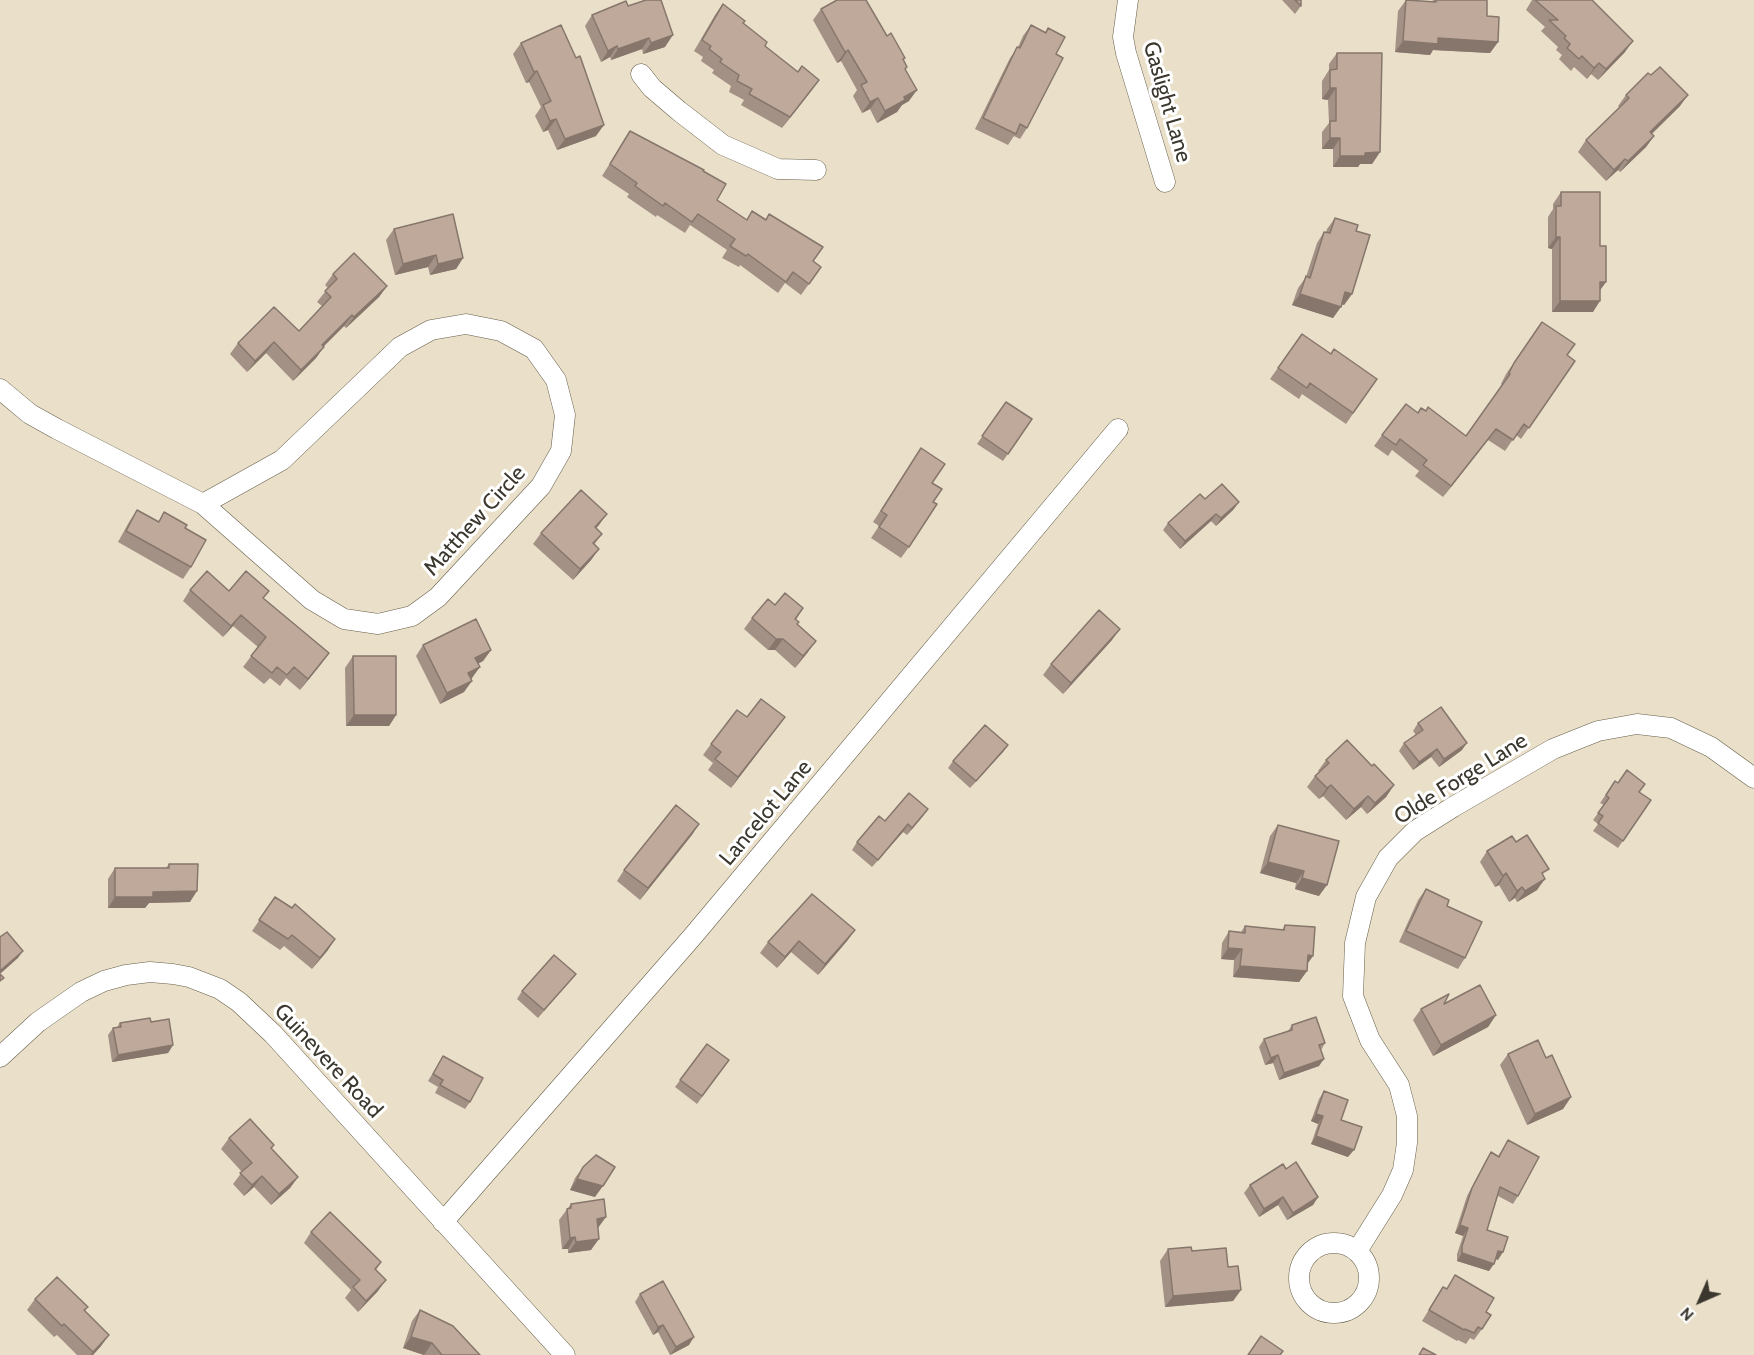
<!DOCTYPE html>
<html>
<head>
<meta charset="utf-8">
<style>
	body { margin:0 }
	#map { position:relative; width:1754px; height:1355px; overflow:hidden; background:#eae0c9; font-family:Cabin,sans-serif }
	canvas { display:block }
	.north { position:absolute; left:1670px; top:1271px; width:60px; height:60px; -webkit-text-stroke:4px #fff; paint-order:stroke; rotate:225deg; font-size:16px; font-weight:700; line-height:24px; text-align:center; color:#3b372e }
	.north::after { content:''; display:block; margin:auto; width:21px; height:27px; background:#3b372e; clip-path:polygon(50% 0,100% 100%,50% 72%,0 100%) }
</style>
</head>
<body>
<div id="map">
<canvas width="1754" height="1355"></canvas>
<div class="north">N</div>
</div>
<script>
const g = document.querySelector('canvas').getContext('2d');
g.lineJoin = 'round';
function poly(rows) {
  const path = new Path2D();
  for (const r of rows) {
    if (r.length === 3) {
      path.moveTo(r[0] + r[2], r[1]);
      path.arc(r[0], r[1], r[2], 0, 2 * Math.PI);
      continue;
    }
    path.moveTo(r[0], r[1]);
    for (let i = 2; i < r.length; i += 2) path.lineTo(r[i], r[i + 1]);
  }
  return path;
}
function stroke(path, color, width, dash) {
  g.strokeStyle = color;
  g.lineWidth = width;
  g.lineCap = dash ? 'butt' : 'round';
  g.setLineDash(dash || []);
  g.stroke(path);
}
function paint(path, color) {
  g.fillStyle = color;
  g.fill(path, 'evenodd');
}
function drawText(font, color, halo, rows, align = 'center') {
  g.font = font + ' Cabin,sans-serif';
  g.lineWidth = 6;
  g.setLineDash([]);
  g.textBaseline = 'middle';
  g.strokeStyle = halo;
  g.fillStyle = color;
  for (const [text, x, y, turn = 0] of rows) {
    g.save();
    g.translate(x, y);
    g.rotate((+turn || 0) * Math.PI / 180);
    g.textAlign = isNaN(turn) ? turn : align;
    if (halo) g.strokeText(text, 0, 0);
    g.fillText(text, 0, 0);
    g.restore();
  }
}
const street = poly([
	[1128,0,1123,37,1126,53,1165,182],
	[641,74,652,88,679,111,723,145,778,169,816,170],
	[0,389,30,414,57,429,203,504,312,600,344,619,378,624,412,616,438,597,541,486,561,451,565,415,556,380,534,349,501,331,466,324,431,330,400,347,282,460,203,504],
	[0,1057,38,1022,81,992,104,981,126,975,150,972,173,974,189,977,220,989,239,1002,273,1034,565,1355],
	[443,1222,693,936,1118,429],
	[1334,1278,35],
	[1357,1251,1392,1195,1403,1170,1407,1143,1407,1116,1399,1085,1370,1040,1353,996,1355,943,1366,897,1388,858,1415,831,1453,807,1553,749,1598,731,1637,724,1671,728,1711,747,1754,778]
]);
const wall = poly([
	[1282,0,1301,0,1301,6,1295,14],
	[1406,0,1432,2,1433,0,1487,0,1487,16,1498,42,1490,53,1433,50,1430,55,1395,52,1398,11],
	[1532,0,1592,0,1625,52,1598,80,1591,74,1587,79,1574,67,1571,71,1559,59,1562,55,1556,50,1558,47,1541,31,1545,27,1526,10],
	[723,4,811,91,782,128,741,105,744,100,729,92,731,86,712,73,714,70,701,61,703,57,694,51,715,15],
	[628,6,665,47,643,54,642,49,611,60,610,57,601,62,585,26,592,15],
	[821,9,887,36,903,60,906,70,909,101,902,105,897,112,877,123,870,109,862,113,853,96,857,90,841,61,837,63,813,20],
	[1031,25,1045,32,1048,28,1056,54,1027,128,1020,139,1014,136,1008,145,975,129,1010,58,1018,47,1023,36],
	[521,43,596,136,557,150,548,130,543,132,535,116,541,107,529,82,526,83,513,54],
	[1337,53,1380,152,1372,164,1360,164,1358,167,1333,167,1333,149,1322,149,1322,132,1329,123,1328,100,1322,99,1322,81,1329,70,1329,64],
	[1626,95,1680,106,1652,134,1654,136,1646,147,1620,172,1618,170,1606,181,1578,152,1586,140,1620,108,1618,106],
	[630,131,703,171,717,200,746,220,752,211,766,219,769,214,813,261,821,267,801,295,785,283,778,293,740,265,739,267,722,258,727,250,690,225,685,233,657,215,656,217,627,197,629,194,602,176],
	[1561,192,1600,246,1606,282,1600,290,1593,312,1552,312,1552,249,1548,248,1548,217,1553,209,1553,204],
	[1335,218,1356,231,1352,294,1344,305,1342,304,1333,318,1292,305,1298,288,1306,277,1317,243,1324,232,1326,232,1327,229],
	[394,229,463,258,456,269,430,275,428,267,395,275,386,240],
	[333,274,387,286,379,297,346,328,344,326,323,347,316,358,293,381,266,353,247,372,230,354,238,343,299,331,322,306,317,302,328,288,325,285],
	[1542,322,1567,355,1575,361,1521,439,1516,435,1505,451,1488,440,1443,497,1415,476,1419,471,1392,450,1388,456,1374,446,1382,435,1418,413,1466,436,1502,385,1501,384,1506,374],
	[1302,334,1331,354,1377,379,1346,424,1302,394,1299,399,1270,379],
	[1006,402,1032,419,1003,461,977,444],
	[921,448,932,483,933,502,909,547,901,558,871,538,879,526,873,522],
	[1205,499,1239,502,1233,510,1216,526,1211,521,1180,549,1163,530,1168,523],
	[137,510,158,522,164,512,185,528,191,567,183,579,118,542,129,522],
	[599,525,596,528,602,534,594,545,599,549,591,560,573,580,533,544,541,533],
	[190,590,229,591,264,599,329,653,321,664,300,690,286,678,280,686,270,678,264,684,243,667,258,647,233,626,223,637,183,601],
	[775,605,803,608,796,620,808,652,795,668,775,650,768,650,744,629,752,618],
	[1112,640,1063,694,1043,675,1051,664],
	[423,645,491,650,483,661,478,664,472,678,464,692,440,704,416,656],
	[353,656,396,715,389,726,346,726,345,668],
	[747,717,785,717,731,788,708,770,713,763,703,755,711,744],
	[1418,723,1462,750,1439,767,1431,757,1413,770,1399,751,1404,743,1416,735,1413,731],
	[1008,745,1003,752,970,788,948,768,953,761],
	[1326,760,1372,766,1394,785,1386,797,1367,814,1361,807,1346,820,1323,796,1319,799,1307,787,1315,776,1319,772,1318,771],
	[1615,781,1639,792,1651,800,1618,848,1593,831,1598,824,1593,820,1604,805,1600,803],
	[923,816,907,835,903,832,872,867,852,850,857,842,885,821],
	[699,824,640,900,617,881,624,870],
	[1278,825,1319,896,1295,889,1296,883,1260,873,1270,836],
	[1516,842,1544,876,1537,890,1517,902,1515,898,1509,902,1499,885,1495,887,1480,862,1487,851],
	[169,864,190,902,149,903,145,908,108,908,108,879,115,868,166,868],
	[1426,889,1447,906,1465,958,1458,969,1399,942,1418,900],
	[275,897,328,950,312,969,284,946,280,950,252,931],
	[1285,925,1313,956,1307,964,1307,971,1299,982,1233,977,1234,960,1221,959,1222,943,1229,931,1241,932,1245,926,1282,930],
	[855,930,847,941,818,975,791,952,777,968,760,953,768,942],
	[570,981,538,1018,517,999,522,991],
	[1444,1004,1496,1015,1488,1027,1433,1056,1413,1020,1421,1009],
	[120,1023,173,1045,168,1053,112,1062,108,1035,113,1028,117,1027],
	[1292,1025,1325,1043,1321,1050,1319,1066,1279,1080,1273,1063,1265,1065,1259,1047,1264,1039,1288,1031],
	[707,1044,729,1060,697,1104,675,1087],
	[1508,1054,1546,1058,1571,1097,1563,1109,1527,1125,1500,1065],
	[443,1056,470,1102,465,1109,435,1093,438,1087,428,1081],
	[1324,1091,1348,1157,1311,1144,1318,1124,1311,1121,1319,1099],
	[229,1138,271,1148,298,1177,290,1188,271,1205,254,1187,244,1196,233,1184,242,1172,221,1149],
	[1508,1140,1518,1196,1513,1204,1498,1196,1487,1230,1498,1260,1496,1259,1489,1271,1457,1261,1457,1254,1463,1236,1455,1233,1467,1196,1486,1160,1491,1152,1498,1156],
	[583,1167,595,1197,570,1190,575,1178],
	[1286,1169,1318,1197,1313,1205,1287,1220,1278,1205,1259,1217,1244,1193,1250,1185],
	[571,1204,598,1228,591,1250,568,1253,568,1249,562,1249,559,1220],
	[311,1232,381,1262,376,1270,378,1291,358,1312,345,1298,351,1290,304,1243],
	[1168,1249,1192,1251,1228,1267,1241,1290,1233,1301,1165,1307,1160,1261],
	[1455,1275,1486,1312,1482,1329,1474,1340,1470,1338,1466,1344,1458,1340,1457,1341,1422,1321,1443,1287,1446,1289],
	[640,1294,689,1345,670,1355,658,1332,653,1335,635,1302],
	[35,1299,88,1307,85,1311,109,1335,101,1346,93,1355,77,1355,57,1335,54,1337,27,1310],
	[420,1310,480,1355,424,1355,403,1348,412,1321]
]);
const shadedWall = poly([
	[673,35,665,47,643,54,651,43],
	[649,38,642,49,611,60,618,49],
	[1438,38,1498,42,1490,53,1433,50,1430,55,1395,52,1403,41],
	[1633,41,1625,52,1598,80,1606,69],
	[617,46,610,57,601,62,608,51],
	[848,50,841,61,837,63,845,52],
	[1599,63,1591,74,1587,79,1594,68],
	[537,71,529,82,526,83,534,72],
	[819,80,811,91,782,128,790,117],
	[1330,88,1336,88,1328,100,1322,99],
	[917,90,909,101,902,105,897,112,877,123,885,111,904,97],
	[1688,95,1680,106,1642,143,1650,132],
	[878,98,870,109,862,113,870,102],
	[556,119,548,130,543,132,550,121],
	[604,125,596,136,557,150,565,139],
	[1654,136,1646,147,1620,172,1628,161],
	[1330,138,1340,138,1333,149,1322,149],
	[1380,152,1372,164,1360,164,1358,167,1333,167,1340,156,1365,153],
	[1625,159,1618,170,1606,181,1614,170],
	[1556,237,1560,237,1552,249,1548,248],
	[436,255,428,267,395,275,403,264],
	[463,258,456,269,430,275,438,264],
	[1600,282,1606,282,1598,293],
	[387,286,379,297,346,328,354,317],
	[1345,292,1352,294,1344,305,1337,303],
	[1300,294,1341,307,1333,318,1292,305],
	[1560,301,1600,301,1593,312,1552,312],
	[352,315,344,326,314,356,322,345],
	[274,342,266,353,247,372,255,361],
	[324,347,316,358,293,381,301,370],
	[1496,429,1488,440,1443,497,1451,486],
	[1239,502,1233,510,1216,526,1221,518],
	[607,514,599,525,587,538,595,527],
	[1216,514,1211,521,1180,549,1185,541],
	[599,549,591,560,573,580,580,569],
	[241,615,233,626,223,637,231,626],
	[1120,629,1112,640,1063,694,1071,683],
	[776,639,783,639,775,650,768,650],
	[816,641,808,652,795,668,803,656],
	[491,650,483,661,468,669,475,658],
	[329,653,321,664,300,690,308,679],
	[480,667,472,678,461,684,468,673],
	[472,681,464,692,440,704,447,693],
	[354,715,396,715,389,726,346,726],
	[785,717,777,728,731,788,738,777],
	[1467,743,1462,750,1439,767,1444,759],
	[1008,745,1003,752,970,788,976,781],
	[1437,749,1431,757,1413,770,1419,762],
	[1331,785,1323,796,1319,799,1327,788],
	[1394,785,1386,797,1367,814,1375,803],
	[1368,796,1361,807,1346,820,1354,809],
	[928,809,923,816,907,835,912,828],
	[699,824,692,835,640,900,648,888],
	[908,824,903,832,872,867,878,860],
	[1268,862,1304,871,1296,883,1260,873],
	[1506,873,1499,885,1495,887,1503,876],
	[1302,878,1327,885,1319,896,1295,889],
	[1545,879,1537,890,1517,902,1525,891],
	[1522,887,1515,898,1509,902,1517,891],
	[197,891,190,902,149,903,145,908,108,908,115,897,153,892],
	[855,930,847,941,818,975,825,964],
	[335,939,328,950,312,969,320,958],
	[799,941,791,952,777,968,785,957],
	[1228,948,1242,949,1234,960,1221,959],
	[23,951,18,958,0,974,0,971],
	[1308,955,1313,956,1305,967],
	[1240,966,1307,971,1299,982,1233,977],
	[1496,1015,1488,1027,1433,1056,1441,1045],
	[173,1045,168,1053,112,1062,118,1055],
	[1278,1055,1273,1063,1265,1065,1271,1058],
	[1324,1059,1319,1066,1279,1080,1284,1073],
	[1571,1097,1563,1109,1527,1125,1535,1114],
	[1316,1114,1323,1116,1318,1124,1311,1121],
	[1316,1136,1354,1150,1348,1157,1311,1144],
	[262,1176,254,1187,244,1196,252,1185],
	[298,1177,290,1188,271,1205,279,1194],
	[577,1179,603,1186,595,1197,570,1190],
	[1283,1197,1278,1205,1259,1217,1264,1209],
	[1318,1197,1313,1205,1287,1220,1293,1213],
	[606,1217,598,1228,597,1219],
	[1460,1225,1468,1228,1463,1236,1455,1233],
	[575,1237,568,1249,562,1249,570,1238],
	[599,1239,591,1250,568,1253,576,1242],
	[1498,1251,1503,1252,1498,1260,1493,1258],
	[1462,1253,1494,1264,1489,1271,1457,1261],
	[386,1280,378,1291,358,1312,366,1301],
	[1241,1290,1233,1301,1165,1307,1173,1296],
	[663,1325,658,1332,653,1335,658,1327],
	[109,1335,101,1346,93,1355,90,1355],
	[411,1337,432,1343,424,1355,403,1348],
	[694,1337,689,1345,670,1355,676,1347]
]);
const building = poly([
	[646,0,661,0,673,35,651,43,649,38,618,49,617,46,608,51,592,15,626,1,628,6,646,0],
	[837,0,866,0,887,36,891,33,905,58,903,59,907,67,905,69,917,90,904,97,905,100,885,111,878,98,870,102,861,85,867,82,848,50,845,52,821,9,837,0],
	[1295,0,1301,0,1301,6,1295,0],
	[1406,0,1436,2,1436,0,1487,0,1487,16,1499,17,1498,42,1438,38,1438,44,1403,41,1406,0],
	[1535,0,1592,0,1633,41,1606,69,1599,63,1594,68,1582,56,1579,59,1567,48,1570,44,1564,38,1566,36,1549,20,1558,20,1535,0],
	[723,4,745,21,743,23,767,42,765,46,798,72,802,66,819,80,790,117,749,94,752,89,737,81,739,75,720,62,722,59,709,49,711,46,702,40,723,4],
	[561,25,576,58,580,56,604,125,565,139,556,119,550,121,543,105,551,101,537,71,534,72,521,43,561,25],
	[1031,25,1046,33,1048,28,1065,37,1056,54,1063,58,1027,128,1020,124,1016,134,983,118,1017,47,1020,48,1031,25],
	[1337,53,1382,53,1380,152,1365,153,1365,156,1340,156,1340,138,1330,138,1330,121,1336,121,1336,88,1330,88,1330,70,1337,69,1337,53],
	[1660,67,1688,95,1650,132,1654,136,1628,161,1625,159,1614,170,1586,140,1621,106,1629,98,1626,95,1648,73,1651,75,1660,67],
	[630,131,704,170,703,171,726,184,717,200,747,220,752,211,766,220,769,214,823,247,813,261,821,267,809,284,793,272,786,282,748,254,746,256,730,246,735,239,698,214,692,222,665,203,663,206,635,186,637,183,610,164,630,131],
	[1561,192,1600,192,1600,246,1606,246,1606,282,1600,282,1600,301,1560,301,1560,237,1556,237,1556,206,1561,206,1561,192],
	[453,214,463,258,438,264,436,255,403,264,394,229,453,214],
	[1335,218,1358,225,1356,231,1370,235,1352,294,1345,292,1341,307,1300,294,1306,276,1310,278,1324,232,1330,233,1335,218],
	[354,253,387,286,354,317,352,315,322,345,324,347,301,370,274,342,255,361,238,343,274,307,299,331,331,297,325,291,337,279,333,274,354,253],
	[1542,322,1575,344,1567,355,1575,361,1529,428,1524,424,1513,440,1496,429,1451,486,1423,465,1427,460,1400,439,1396,445,1382,435,1406,404,1418,413,1421,408,1426,411,1428,407,1466,436,1510,374,1509,373,1514,363,1542,322],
	[1302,334,1331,354,1334,349,1377,379,1353,413,1310,383,1307,388,1278,368,1302,334],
	[1006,402,1032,419,1008,454,982,436,1006,402],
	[921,448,945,464,932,483,942,489,933,502,937,504,909,547,879,527,887,515,881,511,921,448],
	[1222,484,1239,502,1221,518,1216,514,1185,541,1168,523,1200,494,1205,499,1222,484],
	[581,490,607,514,595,527,602,534,593,543,599,549,580,569,541,533,581,490],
	[137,510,159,522,164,512,187,525,185,528,206,540,191,567,126,531,137,510],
	[207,571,229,591,246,571,269,591,263,598,329,653,308,679,294,667,287,675,277,667,272,673,251,656,266,637,241,615,231,626,190,590,207,571],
	[785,593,803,608,795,619,799,622,797,624,816,641,803,656,783,639,776,639,752,618,768,599,775,605,785,593],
	[1099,610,1120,629,1071,683,1051,664,1099,610],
	[476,619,491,650,475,658,480,667,468,673,472,681,447,693,423,645,476,619],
	[353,656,396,656,396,715,354,715,353,656],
	[761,699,785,717,738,777,715,759,721,752,711,744,737,710,747,717,761,699],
	[1441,707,1467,743,1444,759,1437,749,1419,762,1404,743,1423,730,1418,723,1441,707],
	[985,725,1008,745,976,781,953,761,985,725],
	[1347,740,1372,766,1374,764,1394,785,1375,803,1368,796,1354,809,1331,785,1327,788,1315,776,1329,763,1326,760,1347,740],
	[1627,770,1645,784,1639,792,1651,800,1623,841,1598,823,1603,816,1598,813,1609,798,1606,795,1615,781,1618,783,1627,770],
	[909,793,928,809,912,828,908,824,878,860,857,842,879,816,885,821,909,793],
	[676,805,699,824,648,888,624,870,676,805],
	[1278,825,1339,841,1327,885,1302,878,1304,871,1268,862,1278,825],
	[1527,835,1549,869,1542,873,1545,879,1525,891,1522,887,1517,891,1506,873,1503,876,1487,851,1512,836,1516,842,1527,835],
	[169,864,198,864,197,891,153,892,153,897,115,897,115,868,169,868,169,864],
	[1426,889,1449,900,1447,906,1482,922,1465,958,1406,931,1426,889],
	[812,894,855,930,825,964,799,941,785,957,768,942,812,894],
	[275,897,292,908,295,904,335,939,320,958,292,935,288,939,259,920,275,897],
	[1285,925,1315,927,1313,956,1308,955,1307,971,1240,966,1242,949,1228,948,1229,931,1245,933,1245,926,1284,930,1285,925],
	[7,932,23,951,0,971,0,937,7,932],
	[554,955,576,974,544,1010,522,991,554,955],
	[0,974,4,978,0,981,0,974],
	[1480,985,1496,1015,1441,1045,1421,1009,1449,994,1444,1004,1480,985],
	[1316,1017,1325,1043,1319,1045,1324,1059,1284,1073,1278,1055,1271,1058,1264,1039,1292,1030,1292,1025,1316,1017],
	[150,1018,151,1022,169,1019,173,1045,118,1055,113,1028,121,1027,120,1023,150,1018],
	[1538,1040,1546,1058,1552,1055,1571,1097,1535,1114,1508,1054,1538,1040],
	[707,1044,729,1060,702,1096,680,1080,707,1044],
	[443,1056,483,1078,470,1102,440,1085,443,1080,433,1074,443,1056],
	[1324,1091,1348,1100,1341,1120,1362,1127,1354,1150,1316,1136,1323,1116,1316,1114,1324,1091],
	[250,1119,274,1145,271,1148,298,1177,279,1194,262,1176,252,1185,240,1173,252,1163,229,1138,250,1119],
	[1508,1140,1539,1157,1518,1196,1500,1187,1487,1230,1508,1237,1503,1252,1498,1251,1494,1264,1462,1253,1462,1246,1468,1228,1460,1225,1472,1188,1491,1152,1499,1157,1508,1140],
	[596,1155,615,1167,603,1186,577,1179,583,1167,596,1155],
	[1296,1162,1318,1197,1293,1213,1283,1197,1264,1209,1250,1185,1283,1164,1286,1169,1296,1162],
	[604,1199,606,1217,597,1219,599,1239,576,1242,575,1237,570,1238,567,1209,571,1208,571,1204,604,1199],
	[330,1212,381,1262,375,1269,386,1280,366,1301,353,1287,360,1280,311,1232,330,1212],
	[1191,1247,1192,1251,1226,1248,1228,1267,1238,1266,1241,1290,1173,1296,1168,1249,1191,1247],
	[1455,1275,1494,1298,1486,1312,1491,1315,1482,1329,1478,1327,1474,1333,1465,1329,1464,1330,1429,1310,1443,1287,1447,1289,1455,1275],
	[57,1277,88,1307,84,1310,109,1335,93,1352,64,1324,62,1326,35,1299,57,1277],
	[663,1281,694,1337,676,1347,663,1325,658,1327,640,1294,663,1281],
	[420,1310,453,1326,480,1355,442,1355,432,1343,411,1337,420,1310],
	[1261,1336,1283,1351,1280,1355,1248,1355,1261,1336],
	[1423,1348,1436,1355,1419,1355,1423,1348]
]);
const streetNames = [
	["Gaslight Lane",1167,102,74],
	["Matthew Circle",475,521,-48],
	["Olde Forge Lane",1461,779,-32],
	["Lancelot Lane",766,813,-50],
	["Guinevere Road",328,1061,47]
];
stroke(street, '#665e4a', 21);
stroke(street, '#fff', 20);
paint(wall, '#a49185');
paint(shadedWall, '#86766c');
paint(building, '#bfa99b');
stroke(building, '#86766c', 1.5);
drawText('22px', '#3b372e', '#fff', streetNames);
</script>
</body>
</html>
